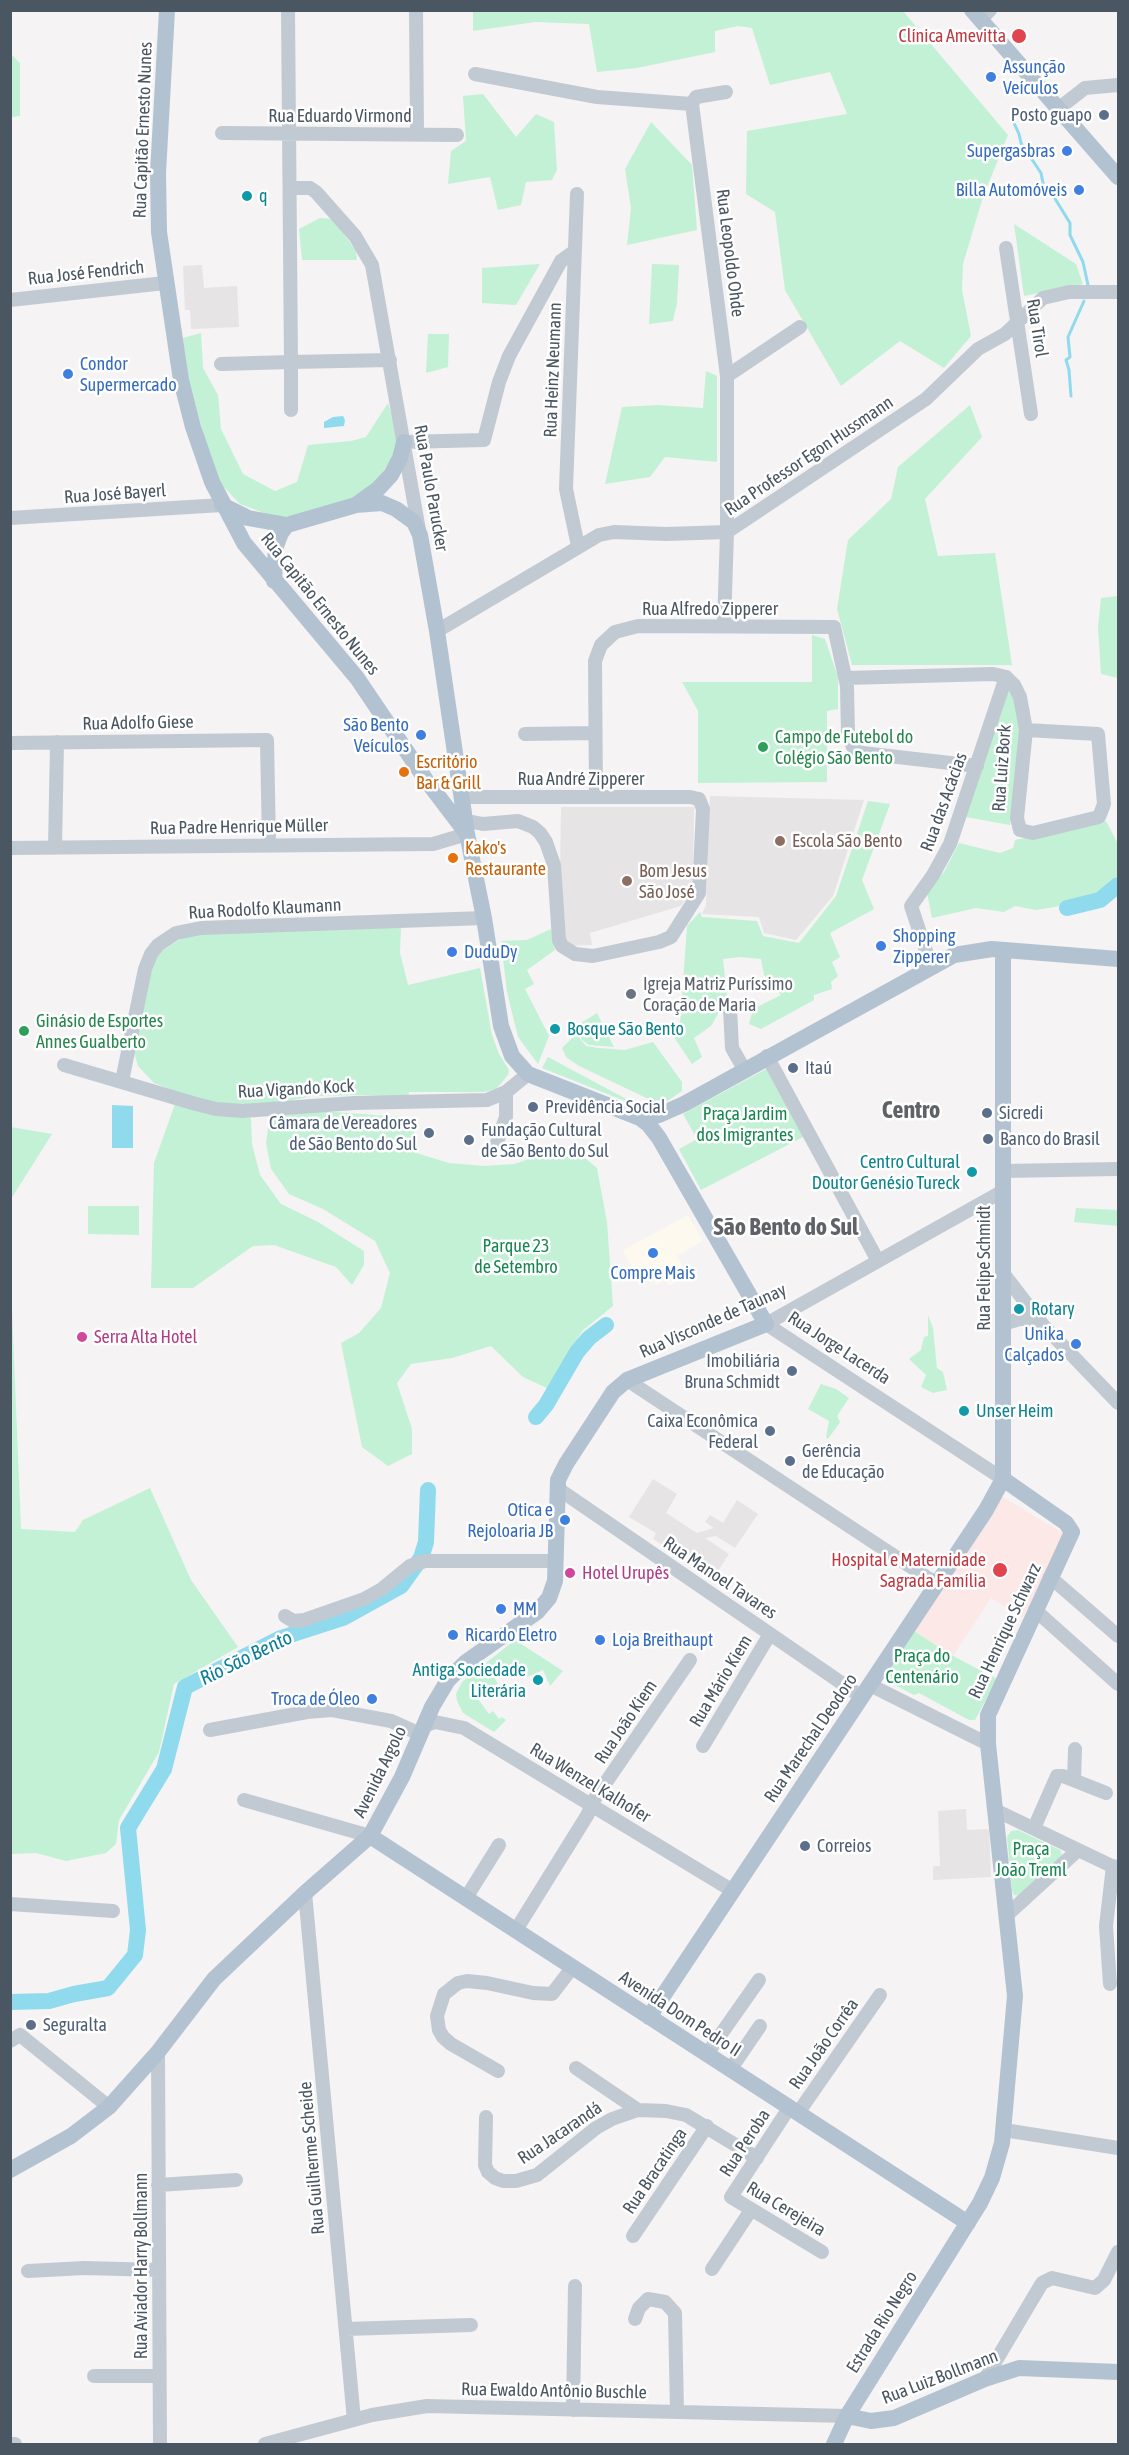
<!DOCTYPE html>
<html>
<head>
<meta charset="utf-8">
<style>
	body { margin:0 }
	#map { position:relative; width:1129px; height:2455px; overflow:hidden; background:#f5f3f3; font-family:"Asap Condensed",sans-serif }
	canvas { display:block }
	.frame { position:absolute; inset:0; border:12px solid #4a5661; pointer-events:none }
</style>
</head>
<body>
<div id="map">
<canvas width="1129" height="2455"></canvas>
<div class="frame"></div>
</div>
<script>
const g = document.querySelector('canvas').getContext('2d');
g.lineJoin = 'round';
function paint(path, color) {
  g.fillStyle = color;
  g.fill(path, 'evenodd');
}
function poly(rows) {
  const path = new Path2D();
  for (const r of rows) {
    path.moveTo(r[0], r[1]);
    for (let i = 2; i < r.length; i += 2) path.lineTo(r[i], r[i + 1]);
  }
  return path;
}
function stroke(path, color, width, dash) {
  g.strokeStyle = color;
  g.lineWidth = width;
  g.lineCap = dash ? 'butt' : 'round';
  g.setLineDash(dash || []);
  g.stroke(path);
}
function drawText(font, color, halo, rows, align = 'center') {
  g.font = font + ' "Asap Condensed",sans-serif';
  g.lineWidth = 5;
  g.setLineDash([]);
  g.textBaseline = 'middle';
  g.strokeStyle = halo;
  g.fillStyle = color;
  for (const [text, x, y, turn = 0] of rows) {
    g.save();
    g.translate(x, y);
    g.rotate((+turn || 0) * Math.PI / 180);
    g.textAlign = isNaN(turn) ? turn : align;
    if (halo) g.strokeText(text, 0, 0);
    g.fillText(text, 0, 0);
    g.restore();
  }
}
const commercial = poly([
	[688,1215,703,1241,677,1256,687,1275,669,1286,666,1280,656,1285,649,1272,637,1278,623,1250]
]);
const education = poly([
	[202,265,204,288,237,286,239,327,191,329,190,310,185,310,183,266],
	[710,796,864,800,833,896,796,940,764,933,759,917,702,914,706,905],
	[561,807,694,807,693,889,681,906,590,933,592,945,562,946,560,872],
	[653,1479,677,1494,666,1513,697,1533,714,1528,705,1522,710,1515,723,1523,737,1500,758,1514,735,1548,716,1536,705,1538,729,1554,714,1577,653,1539,656,1533,629,1517],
	[966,1809,967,1830,989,1829,991,1877,933,1880,933,1866,940,1866,938,1811]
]);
const medical = poly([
	[1001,1496,1064,1534,1023,1618,991,1598,953,1656,914,1631]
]);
const green = poly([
	[473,10,903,11,1008,135,983,197,963,264,962,290,971,336,944,368,900,341,841,386,785,290,775,212,746,194,747,131,847,114,830,72,770,85,752,28,738,26,715,31,715,52,637,68,597,72,589,24,535,22,473,31],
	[10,25,11,54,20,63,20,116,11,117],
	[483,94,516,137,536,114,554,122,557,170,552,180,526,182,521,205,498,210,490,177,448,184,451,151,466,141,463,96],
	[651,122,692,165,697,230,627,245,631,208,625,169],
	[320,218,333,219,356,251,357,260,302,260,299,229],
	[1014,224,1076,264,1083,284,1024,296],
	[540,264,516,305,482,303,482,268],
	[652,264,679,265,677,303,673,321,649,324],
	[201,333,203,368,218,395,221,429,243,474,275,491,297,482,308,445,351,441,366,437,388,403,398,435,392,458,376,482,355,498,295,517,272,516,240,504,216,479,187,374,183,338],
	[428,334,449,334,448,367,426,373],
	[706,371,717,376,717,462,665,457,650,477,605,484,622,407,658,405,703,408],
	[970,405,982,437,925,499,938,556,995,553,1012,665,852,665,837,609,848,540,891,499,898,467],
	[1118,596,1118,678,1101,674,1098,627,1101,598],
	[812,635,825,639,838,677,838,709,827,711,827,782,698,783,698,711,682,682,812,682],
	[1008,687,1018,706,1021,731,1010,825,966,817],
	[868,801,890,804,862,880,874,909,830,933,840,957,832,962,838,976,831,982,832,989,814,995,814,1000,761,1029,749,1024,753,1009,781,995,764,975,761,959,740,957,723,959,727,998,711,1026,694,1038,702,1057,692,1064,672,1034,680,1025,687,926,700,912,702,917,757,921,763,936,799,943,836,896],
	[1106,821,1118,844,1118,875,1099,893,1055,907,1036,910,1015,906,1004,912,976,908,932,918,927,893,944,872,959,843,1000,853,1013,848,1015,840],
	[401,926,400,953,408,985,480,968,492,1035,499,1054,509,1070,508,1075,496,1089,484,1092,409,1092,408,1097,364,1095,311,1096,280,1103,228,1108,208,1104,154,1083,138,1066,133,1049,152,964,160,952,187,935],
	[551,929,555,950,527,970,534,984,525,989,549,1036,538,1064,518,1037,507,992,501,941,527,940],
	[597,1013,614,1047,589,1045,582,1040,575,1027],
	[576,1034,586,1046,598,1048,625,1050,653,1042,682,1082,682,1091,666,1102,657,1103,579,1066,566,1057,562,1048],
	[548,1057,645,1109,542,1068],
	[768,1068,805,1136,701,1190,679,1149,697,1139,683,1114],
	[175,1104,210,1114,251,1118,252,1144,260,1175,281,1204,318,1222,364,1251,364,1265,352,1285,336,1267,274,1245,253,1246,193,1288,151,1288,154,1163],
	[321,1111,415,1118,413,1152,449,1163,485,1166,514,1164,526,1160,540,1151,574,1149,597,1168,607,1222,613,1306,582,1331,549,1389,523,1377,491,1346,452,1358,411,1364,397,1383,412,1429,412,1454,388,1466,362,1447,341,1343,359,1333,381,1308,390,1273,375,1241,323,1209,289,1194,271,1169,266,1143,270,1115],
	[11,1127,52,1134,11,1199,10,1127],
	[88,1206,139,1206,139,1235,88,1234],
	[1076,1208,1118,1210,1118,1226,1074,1222],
	[10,1261,21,1529,75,1532,83,1520,150,1488,191,1580,238,1647,174,1684,159,1752,119,1820,116,1844,106,1853,66,1861,36,1853,11,1854],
	[928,1315,933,1328,937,1368,943,1372,947,1390,933,1393,921,1387,926,1375,909,1359,921,1350,924,1337,928,1336],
	[821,1384,836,1389,849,1398,837,1416,840,1422,828,1439,826,1437,829,1421,808,1409],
	[914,1631,953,1656,997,1679,975,1720,969,1720,919,1693,914,1695,887,1681,886,1673],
	[515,1640,563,1671,550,1686,543,1670,527,1677,524,1670,494,1677,498,1684,478,1699,489,1714,493,1711,499,1719,502,1717,506,1720,494,1732,463,1713,457,1701,456,1694,462,1682],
	[1018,1830,1060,1850,1062,1855,1060,1861,1020,1896,1014,1895,1012,1891,1007,1837,1011,1831]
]);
const water = poly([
	[343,416,345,420,344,426,324,428,324,422,333,417],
	[112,1105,133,1106,133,1148,112,1148]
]);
const stream = poly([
	[1014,123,1019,134,1021,143,1041,173,1045,193,1054,197,1070,223,1070,235,1083,262,1088,285],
	[1071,396,1069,370,1066,360,1070,357,1068,337,1084,301]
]);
const river = poly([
	[1067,908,1100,900,1118,885],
	[536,1417,546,1405,577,1352,589,1338,606,1325],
	[10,2002,49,2001,74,1994,108,1988,135,1955,138,1930,128,1828,164,1769,185,1687,281,1638,343,1618,401,1586,421,1558,426,1542,428,1490]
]);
const minor = poly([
	[288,10,291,362,390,360],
	[416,10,417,134],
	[980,20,990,10],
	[475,74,597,97,692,104,727,376,727,532,724,626],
	[692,104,696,97,726,92],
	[1058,109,1085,88,1118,85],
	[222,133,457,135],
	[291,188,310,188,316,192,355,236,372,265,419,530],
	[577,194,566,489,578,546],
	[1006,248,1031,414],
	[10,300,165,283],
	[221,364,291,362,291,410],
	[727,376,800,327],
	[404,442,484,440,499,382,509,356,561,261,575,251],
	[10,518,222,505],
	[437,631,599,535,614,532,666,534,727,532,926,399,978,349,1005,334,1043,298,1069,292,1118,292],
	[846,678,993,674,1006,677,1014,685,1020,697,1026,730,1017,818,1020,830,1033,833,1099,817,1104,804,1098,734,1026,730],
	[525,734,594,733],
	[10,743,267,740,269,844],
	[596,797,595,661,601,645,615,632,638,626,834,627,847,686,848,734,853,747,862,753,977,766],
	[457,819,483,824,518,821,533,827,540,833,546,842,554,865,559,940,562,946,575,954,593,956,659,942,671,937,699,893,703,809,699,799,690,797,462,797],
	[10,848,433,844,467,834],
	[55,848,57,742],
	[931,966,911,906,933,875,950,844,1006,677],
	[730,1009,732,1048,744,1069],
	[767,1056,878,1261],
	[64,1065,196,1104,216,1109,243,1111,354,1103,487,1100,506,1092,528,1074],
	[122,1081,145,969,151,954,158,945,176,933,201,928,484,918],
	[496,1145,506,1117,506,1092],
	[1003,1171,1118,1169],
	[1003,1191,766,1324,1003,1479],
	[1003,1273,1043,1325,1118,1403],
	[1003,1324,1020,1319,1028,1319,1043,1325],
	[627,1380,937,1584],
	[557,1488,862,1697],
	[1050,1577,1118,1636],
	[1035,1610,1118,1684],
	[285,1616,293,1621,304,1620,364,1599,382,1589,410,1566,425,1561,555,1561],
	[870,1685,988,1744],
	[424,1726,435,1722,464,1728,733,1891],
	[210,1730,307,1712,332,1710,391,1721,420,1734],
	[703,1746,770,1634],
	[1074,1780,1075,1749],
	[244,1800,370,1836],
	[997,1811,1118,1869],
	[1034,1828,1057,1776,1063,1776,1106,1793],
	[305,1893,354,2420],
	[466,1898,499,1845],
	[10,1904,113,1911],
	[1008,1914,1078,1850],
	[516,1930,588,1814,591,1804,690,1660],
	[1110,1984,1106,1926,1113,1866],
	[10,2041,20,2035,109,2107],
	[158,2052,160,2444],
	[707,2054,759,1980],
	[576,2068,638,2110],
	[730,2070,760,2026],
	[498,2071,451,2044,443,2037,439,2030,437,2016,444,1994,458,1983,467,1981,487,1983,533,1993,552,1994,572,1968],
	[789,2108,731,2197,822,2252],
	[798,2113,880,1995],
	[486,2117,485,2165,488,2172,495,2178,503,2181,516,2181,537,2175,596,2128,612,2119,638,2110,666,2111,686,2115,757,2158],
	[1004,2130,1118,2148],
	[158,2185,236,2180],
	[633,2236,707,2126],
	[712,2269,751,2210],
	[28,2271,84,2268,159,2270],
	[635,2319,639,2308,648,2299,665,2302,675,2313,677,2412],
	[346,2329,471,2325],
	[94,2376,159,2376],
	[985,2379,1042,2283,1052,2278,1095,2288,1104,2280,1118,2252],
	[573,2410,575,2286],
	[10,2444,15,2444],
	[265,2444,372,2415,427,2406,847,2416]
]);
const major = poly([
	[972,10,1118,177],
	[357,504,378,489,391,475,400,458,404,442],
	[222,505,248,518,287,525,356,505,382,503,396,509,414,522,420,535,437,631,467,834],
	[274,581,276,546,281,533,287,525],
	[640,1118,659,1115,684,1104,954,955,992,949,1118,959],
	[370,1836,968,2223],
	[649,2017,986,1510,1003,1479,1003,950],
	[10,2170,71,2136,109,2107,158,2052,214,1979,305,1893,370,1836,402,1777,432,1707,448,1680,466,1662,537,1612,549,1598,555,1581,558,1480,566,1464,613,1392,627,1380,766,1324,659,1138,649,1125,640,1118,528,1074,512,1056,501,1026,484,918,467,834,426,780,357,678,244,543,212,482,193,427,181,380,159,232,158,173,167,10],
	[847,2416,871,2421,894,2418,985,2379,1019,2368,1118,2372],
	[834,2444,847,2416,980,2203,992,2178,1002,2143,1015,1996,988,1744,988,1715,1072,1532,1066,1523,1003,1479]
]);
const markers = [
	[1019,36,8,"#e0444e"],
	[991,77,6,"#3f7fe0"],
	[1104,115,6,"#5c6f8a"],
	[1067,151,6,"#3f7fe0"],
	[1079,190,6,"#3f7fe0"],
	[247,196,6,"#0f9aa8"],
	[68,374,6,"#3f7fe0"],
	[421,735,6,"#3f7fe0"],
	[763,747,6,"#2e9e5b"],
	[404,772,6,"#e8710a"],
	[780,841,6,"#8d6e63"],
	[453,858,6,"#e8710a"],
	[627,881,6,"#8d6e63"],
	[881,946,6,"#3f7fe0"],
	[452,952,6,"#3f7fe0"],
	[631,994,6,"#6b7280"],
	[555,1029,6,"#0f9aa8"],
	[24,1031,6,"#2e9e5b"],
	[793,1068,6,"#5c6f8a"],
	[533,1107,6,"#5c6f8a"],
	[987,1113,6,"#5c6f8a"],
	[429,1133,6,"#5c6f8a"],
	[988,1139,6,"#5c6f8a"],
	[469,1140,6,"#5c6f8a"],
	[972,1172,6,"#0f9aa8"],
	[653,1253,6,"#3f7fe0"],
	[1019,1309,6,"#0f9aa8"],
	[82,1337,6,"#d1479c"],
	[1076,1344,6,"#3f7fe0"],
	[792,1371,6,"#5c6f8a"],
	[964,1411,6,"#0f9aa8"],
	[770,1431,6,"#5c6f8a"],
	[790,1461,6,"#5c6f8a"],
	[565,1520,6,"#3f7fe0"],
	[1000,1570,8,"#e0444e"],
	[570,1573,6,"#d1479c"],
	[501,1609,6,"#3f7fe0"],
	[453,1635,6,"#3f7fe0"],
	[600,1640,6,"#3f7fe0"],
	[538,1680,6,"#0f9aa8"],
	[372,1699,6,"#3f7fe0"],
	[805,1846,6,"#5c6f8a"],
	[31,2025,6,"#5c6f8a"]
];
const healthNames = [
	["Clínica Amevitta",1006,36],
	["Hospital e Maternidade",986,1560],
	["Sagrada Família",986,1581]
];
const shopNames = [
	["Assunção",1003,67],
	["Veículos",1003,88],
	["Supergasbras",1055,151,"right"],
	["Billa Automóveis",1067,190,"right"],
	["Condor",80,364],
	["Supermercado",80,385],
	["São Bento",409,725,"right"],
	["Veículos",409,746,"right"],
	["Shopping",893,936],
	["Zipperer",893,957],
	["DuduDy",464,952],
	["Compre Mais",653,1273,"center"],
	["Unika",1064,1334,"right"],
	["Calçados",1064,1355,"right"],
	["Otica e",553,1510,"right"],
	["Rejoloaria JB",553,1531,"right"],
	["MM",513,1609],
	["Ricardo Eletro",465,1635],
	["Loja Breithaupt",612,1640],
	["Troca de Óleo",360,1699,"right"]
];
const serviceNames = [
	["Posto guapo",1092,115,"right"],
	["Itaú",805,1068],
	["Previdência Social",545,1107],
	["Sicredi",999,1113],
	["Câmara de Vereadores",417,1123,"right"],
	["de São Bento do Sul",417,1144,"right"],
	["Fundação Cultural",481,1130],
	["de São Bento do Sul",481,1151],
	["Banco do Brasil",1000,1139],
	["Imobiliária",780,1361,"right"],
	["Bruna Schmidt",780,1382,"right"],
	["Caixa Econômica",758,1421,"right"],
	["Federal",758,1442,"right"],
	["Gerência",802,1451],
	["de Educação",802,1472],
	["Correios",817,1846],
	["Seguralta",43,2025]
];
const streetNames = [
	["Rua Eduardo Virmond",340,116],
	["Rua Capitão Ernesto Nunes",143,130,-88],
	["Rua Leopoldo Ohde",730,253,83],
	["Rua José Fendrich",86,273,-6],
	["Rua Tirol",1037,328,81],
	["Rua Heinz Neumann",553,370,-88],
	["Rua Professor Egon Hussmann",809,456,-34],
	["Rua Paulo Parucker",431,488,80],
	["Rua José Bayerl",115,494,-4],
	["Rua Capitão Ernesto Nunes",320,604,51],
	["Rua Alfredo Zipperer",710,609],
	["Rua Adolfo Giese",138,723,-1],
	["Rua Luiz Bork",1002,768,-86],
	["Rua André Zipperer",581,779],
	["Rua das Acácias",944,802,-70],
	["Rua Padre Henrique Müller",239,827,-1],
	["Rua Rodolfo Klaumann",265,909,-3],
	["Rua Vigando Kock",296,1089,-3],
	["Rua Felipe Schmidt",984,1268,-90],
	["Rua Visconde de Taunay",713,1321,-24],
	["Rua Jorge Lacerda",839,1348,33],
	["Rua Manoel Tavares",720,1578,34],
	["Rua Henrique Schwarz",1005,1631,-65],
	["Rua Mário Kiem",721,1681,-59],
	["Rua João Kiem",626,1722,-56],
	["Rua Marechal Deodoro",811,1738,-56],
	["Avenida Argolo",380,1772,-64],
	["Rua Wenzel Kalhofer",590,1783,31],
	["Avenida Dom Pedro II",680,2014,33],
	["Rua João Corrêa",824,2044,-55],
	["Rua Jacarandá",560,2133,-34],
	["Rua Peroba",745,2143,-57],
	["Rua Guilherme Scheide",312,2158,-95],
	["Rua Bracatinga",655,2171,-56],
	["Rua Cerejeira",786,2209,31],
	["Rua Aviador Harry Bollmann",141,2266,-90],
	["Estrada Rio Negro",882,2322,-58],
	["Rua Luiz Bollmann",940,2377,-21],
	["Rua Ewaldo Antônio Buschle",554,2391,1]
];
const cultureNames = [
	["q",259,196],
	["Bosque São Bento",567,1029],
	["Centro Cultural",960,1162,"right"],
	["Doutor Genésio Tureck",960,1183,"right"],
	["Rotary",1031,1309],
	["Unser Heim",976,1411],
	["Antiga Sociedade",526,1670,"right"],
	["Literária",526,1691,"right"]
];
const leisureNames = [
	["Campo de Futebol do",775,737],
	["Colégio São Bento",775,758],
	["Ginásio de Esportes",36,1021],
	["Annes Gualberto",36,1042]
];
const foodNames = [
	["Escritório",416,762],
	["Bar & Grill",416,783],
	["Kako's",465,848],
	["Restaurante",465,869]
];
const educationNames = [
	["Escola São Bento",792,841],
	["Bom Jesus",639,871],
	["São José",639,892]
];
const worshipNames = [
	["Igreja Matriz Puríssimo",643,984],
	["Coração de Maria",643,1005]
];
const parkNames = [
	["Praça Jardim",745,1114],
	["dos Imigrantes",745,1135],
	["Parque 23",516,1246],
	["de Setembro",516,1267],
	["Praça do",922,1656],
	["Centenário",922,1677],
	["Praça",1031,1849],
	["João Treml",1031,1870]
];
const hotelNames = [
	["Serra Alta Hotel",94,1337],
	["Hotel Urupês",582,1573]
];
const waterNames = [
	["Rio São Bento",246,1658,-26]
];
const districtNames = [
	["Centro",911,1110],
	["São Bento do Sul",786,1227]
];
paint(commercial, '#fdf9ef');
paint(education, '#e6e4e5');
paint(medical, '#fce8e6');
paint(green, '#c3f1d5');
paint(water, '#90daee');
stroke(stream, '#90daee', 3);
stroke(river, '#90daee', 16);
stroke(minor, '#c1cad2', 14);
stroke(major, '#b3c2d1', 16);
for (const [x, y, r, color] of markers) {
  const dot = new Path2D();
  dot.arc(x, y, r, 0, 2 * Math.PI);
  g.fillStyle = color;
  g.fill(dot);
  stroke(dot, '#fff', 2);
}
drawText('18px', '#be3a42', '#fff', healthNames, 'right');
drawText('18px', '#366cbe', '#fff', shopNames, 'left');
drawText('18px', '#4e5e75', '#fff', serviceNames, 'left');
drawText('18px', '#4a5661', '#fff', streetNames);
drawText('18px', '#0d838f', '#fff', cultureNames, 'left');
drawText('18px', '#27864d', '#fff', leisureNames, 'left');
drawText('18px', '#c56008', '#fff', foodNames, 'left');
drawText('18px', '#785e54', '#fff', educationNames, 'left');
drawText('18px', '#5b616d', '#fff', worshipNames, 'left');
drawText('18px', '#17864f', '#fff', parkNames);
drawText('18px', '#b23c85', '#fff', hotelNames, 'left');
drawText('italic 20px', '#0c7c9b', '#fff', waterNames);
drawText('bold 24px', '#5f6368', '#fff', districtNames);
</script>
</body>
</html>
